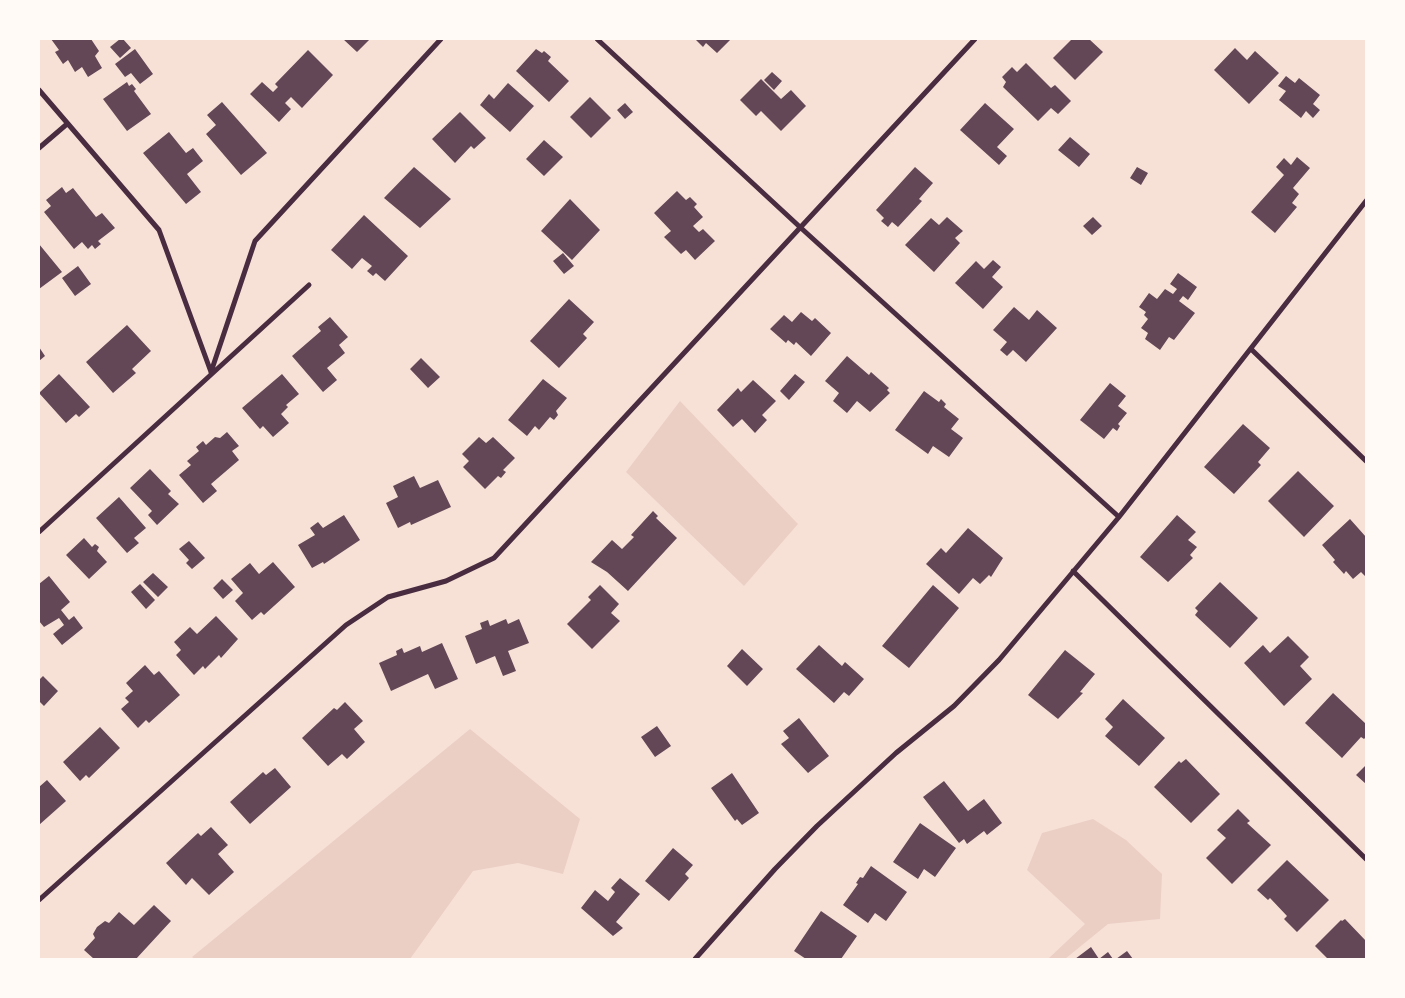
<!DOCTYPE html>
<html>
<head>
<meta charset="utf-8">
<style>
	body { margin:0 }
	#map { position:relative; width:1405px; height:998px; overflow:hidden; background:#f7e1d7; font-family:Barlow,sans-serif }
	canvas { display:block }
	.frame { position:absolute; inset:0; border:40px solid #fffaf5; pointer-events:none }
</style>
</head>
<body>
<div id="map">
<canvas width="1405" height="998"></canvas>
<div class="frame"></div>
</div>
<script>
const g = document.querySelector('canvas').getContext('2d');
g.lineJoin = 'round';
function paint(path, color) {
  g.fillStyle = color;
  g.fill(path, 'evenodd');
}
function poly(rows) {
  const path = new Path2D();
  for (const r of rows) {
    path.moveTo(r[0], r[1]);
    for (let i = 2; i < r.length; i += 2) path.lineTo(r[i], r[i + 1]);
  }
  return path;
}
function stroke(path, color, width, dash) {
  g.strokeStyle = color;
  g.lineWidth = width;
  g.lineCap = dash ? 'butt' : 'round';
  g.setLineDash(dash || []);
  g.stroke(path);
}
const green = poly([
	[680,401,798,524,744,586,626,472],
	[470,729,580,819,563,874,518,863,473,871,410,959,195,959,192,957],
	[1093,819,1126,840,1162,874,1160,919,1108,924,1065,959,1048,959,1085,924,1027,870,1042,833]
]);
const building = poly([
	[51,39,91,39,99,51,95,56,102,68,88,77,82,67,75,72,68,60,63,64,55,52,59,50],
	[120,39,123,39,131,48,120,58,110,47],
	[343,39,370,39,357,52],
	[695,39,731,39,717,53,706,43,703,47],
	[1072,39,1089,39,1103,52,1075,80,1053,58],
	[1235,48,1247,60,1255,51,1279,73,1249,104,1214,70],
	[135,49,153,74,140,84,131,73,125,77,115,64],
	[536,49,542,53,544,51,551,57,548,61,569,81,549,102,516,71],
	[308,50,333,75,302,108,291,97,285,103,291,109,279,122,250,94,262,82,273,92,278,87,275,84],
	[1026,63,1051,88,1055,85,1071,101,1058,114,1051,108,1038,121,1003,87,1006,82,1002,77,1012,67,1017,72],
	[772,72,782,81,774,90,764,80],
	[1286,76,1295,83,1299,78,1320,95,1313,104,1320,110,1313,118,1306,111,1301,118,1279,100,1286,91,1278,86],
	[761,79,781,99,791,90,806,106,781,131,761,111,756,116,740,100],
	[127,82,129,86,132,84,136,89,134,91,151,114,127,131,103,99],
	[508,83,534,106,510,132,480,105,489,94,494,99],
	[590,97,611,118,591,138,570,117],
	[222,102,267,153,241,175,206,134,216,125,207,115],
	[625,103,633,112,625,119,617,110],
	[985,103,1014,129,997,147,1007,156,999,165,960,130],
	[460,112,486,138,474,149,471,146,455,163,432,139],
	[169,132,186,153,193,148,203,161,187,174,201,192,186,204,143,153],
	[1070,137,1090,154,1079,167,1058,150],
	[544,140,563,157,544,176,526,159],
	[1297,157,1310,168,1293,188,1299,194,1292,203,1297,207,1275,233,1251,212,1284,175,1276,167,1284,158,1291,165],
	[414,167,451,199,420,228,384,198],
	[915,167,933,183,919,199,922,201,898,227,892,222,888,227,881,221,884,218,876,210],
	[1137,167,1148,173,1141,185,1130,178],
	[62,187,66,193,73,188,96,217,102,213,115,228,98,241,101,244,95,249,92,245,88,249,82,242,74,249,44,212,51,206,46,200],
	[677,191,686,200,690,197,697,204,694,207,703,217,693,226,699,232,703,229,715,241,695,260,686,250,681,254,664,237,671,231,654,213],
	[570,199,600,230,572,260,541,231],
	[364,215,408,256,385,281,376,273,373,276,367,271,372,266,362,258,352,269,331,250],
	[947,217,963,231,955,238,960,243,934,272,905,245,931,218,939,225],
	[1093,217,1102,226,1092,235,1083,226],
	[39,244,62,272,39,289],
	[563,253,574,266,564,274,553,261],
	[993,260,1001,267,992,277,1003,287,983,309,955,283,976,261,984,269],
	[78,266,91,284,75,296,62,278],
	[1178,273,1197,287,1188,300,1183,296,1179,301,1195,313,1174,340,1169,337,1160,350,1145,339,1148,333,1141,328,1148,319,1144,315,1146,312,1139,307,1149,293,1157,299,1165,289,1173,294,1177,289,1170,284],
	[569,299,594,322,583,334,587,338,559,368,530,341],
	[1014,307,1029,320,1037,310,1057,328,1026,362,1013,350,1007,356,1000,350,1007,342,993,330],
	[801,312,812,321,815,318,831,333,811,356,796,342,794,345,788,340,786,343,770,329,784,315,792,322],
	[330,317,348,337,339,345,345,353,327,368,337,380,323,392,292,356,321,331,318,327],
	[127,325,151,351,132,369,136,373,113,393,86,362],
	[39,347,45,356,39,361],
	[847,356,869,375,871,372,889,388,887,390,890,393,870,412,857,401,847,413,833,401,839,393,825,381],
	[421,358,440,377,428,388,410,369],
	[59,374,90,407,79,417,76,414,66,423,39,393],
	[282,374,299,394,286,405,288,407,281,414,289,423,273,437,263,426,260,429,242,408],
	[795,374,805,382,789,400,780,391],
	[543,379,567,398,556,411,558,415,554,420,550,417,539,430,535,426,527,436,508,420],
	[753,380,776,401,762,415,767,420,755,433,742,419,733,427,717,410,738,388,741,392],
	[1110,383,1126,396,1118,406,1127,413,1118,424,1120,426,1117,431,1113,428,1104,439,1080,420],
	[924,391,939,402,941,399,946,404,944,407,959,419,951,429,963,438,949,457,933,446,928,454,895,430],
	[1243,424,1270,448,1258,462,1261,465,1234,494,1204,467],
	[227,432,239,446,232,451,239,460,211,484,217,491,203,503,179,475,191,465,187,461,199,451,196,447,203,441,206,445,215,437,220,438],
	[479,437,486,443,493,437,515,458,503,470,506,472,501,478,498,476,485,489,463,467,469,461,462,454],
	[150,469,171,491,168,494,179,504,157,525,148,515,152,511,130,488],
	[1298,471,1334,506,1304,537,1268,501],
	[414,476,420,488,438,480,451,507,411,525,410,522,398,528,386,503,398,497,393,486],
	[119,497,146,528,134,538,139,543,127,553,96,518],
	[653,511,658,516,656,518,677,538,628,591,607,572,591,562,612,540,622,549,634,537,631,535],
	[344,515,360,540,324,564,323,562,312,568,298,545,315,535,310,528,318,522,323,528],
	[1177,515,1196,532,1188,540,1197,547,1190,555,1193,558,1168,582,1140,557],
	[1350,519,1366,537,1366,577,1361,572,1353,579,1346,571,1344,574,1333,562,1335,560,1322,545],
	[968,528,1003,558,991,577,989,575,980,584,973,578,959,594,926,564,941,548,946,553],
	[84,538,92,547,95,544,99,547,97,551,107,562,89,579,66,555],
	[189,541,205,558,192,569,186,563,189,560,179,549],
	[273,562,295,587,264,615,261,612,252,620,235,601,243,593,231,579,250,563,259,574],
	[153,573,168,587,158,597,143,582],
	[49,576,70,602,61,610,69,620,74,616,83,628,62,645,53,634,64,625,59,618,44,627,39,621,39,584],
	[222,579,233,590,223,599,213,588],
	[1220,582,1258,618,1230,648,1195,615,1198,611,1195,608],
	[140,584,155,600,146,609,131,592],
	[600,585,619,604,611,613,620,621,592,649,567,624,591,600,588,597],
	[933,585,959,608,909,668,882,646],
	[216,616,238,639,221,658,219,655,205,669,203,666,194,675,176,655,181,650,174,642,190,627,197,634],
	[506,619,508,624,519,619,529,643,508,651,516,671,503,676,495,656,476,664,465,636,482,629,480,623,488,620,490,626],
	[1288,636,1309,657,1300,666,1312,679,1284,706,1244,663,1263,645,1270,653],
	[442,643,458,679,435,689,428,674,391,691,379,663,397,655,396,651,402,648,404,653,420,646,422,652],
	[819,645,842,666,845,662,864,679,849,696,844,692,834,703,796,669],
	[742,649,763,669,747,686,727,666],
	[1065,650,1095,674,1080,692,1083,693,1058,719,1028,695],
	[145,665,154,675,159,671,180,695,149,723,146,720,138,728,121,709,129,702,125,698,133,691,126,683],
	[43,676,58,691,44,706,39,701,39,680],
	[1333,693,1366,724,1366,737,1364,739,1361,737,1342,758,1305,723],
	[1123,699,1165,738,1139,766,1105,736,1113,727,1105,719],
	[345,702,363,721,354,729,365,742,347,759,342,754,328,766,302,738,334,708,337,710],
	[799,718,829,756,808,773,781,744,789,738,783,731],
	[657,726,671,746,655,757,641,737],
	[100,727,120,748,89,778,86,775,80,781,63,762],
	[1186,759,1220,794,1191,823,1154,787,1179,761,1181,763],
	[1366,765,1366,784,1356,775],
	[275,768,291,787,250,824,230,802,263,772,266,775],
	[732,773,759,813,742,825,737,819,735,821,711,788],
	[47,780,66,801,39,825,39,787],
	[944,781,968,811,984,799,1002,823,987,835,984,831,967,844,964,839,959,843,923,797],
	[1238,809,1250,821,1247,823,1271,845,1232,884,1206,858,1226,838,1217,830],
	[920,823,956,848,935,877,924,869,918,879,893,862],
	[211,827,228,845,218,854,234,872,209,895,192,878,186,885,166,863,198,833,201,836],
	[673,848,693,865,685,874,689,878,669,901,645,881],
	[1287,860,1329,900,1297,932,1284,919,1287,916,1270,898,1268,900,1257,890],
	[871,866,907,892,886,921,875,913,868,923,843,905,858,884,856,883,860,877,863,878],
	[620,878,640,894,616,922,623,928,613,936,581,908,595,890,608,901,615,892,611,888],
	[154,905,171,921,136,959,94,959,84,950,95,938,93,934,97,927,105,921,109,923,119,912,134,925],
	[821,911,857,936,841,959,806,959,794,951],
	[1345,919,1366,941,1366,959,1328,959,1315,946,1341,920,1342,921],
	[1091,947,1099,959,1108,952,1113,959,1075,959],
	[1127,951,1133,959,1116,959]
]);
const minor = poly([
	[597,39,801,228,1119,517],
	[39,90,159,230,211,372],
	[39,148,67,124],
	[1251,349,1366,461],
	[211,372,255,241,441,39],
	[39,532,309,285],
	[1073,571,1366,859],
	[39,900,346,625,388,597,446,581,494,558,975,39],
	[695,959,775,869,817,826,896,753,954,706,999,660,1119,517,1366,201]
]);
paint(green, '#ebcfc5');
paint(building, '#644757');
stroke(minor, '#4a2c40', 5);
</script>
</body>
</html>
